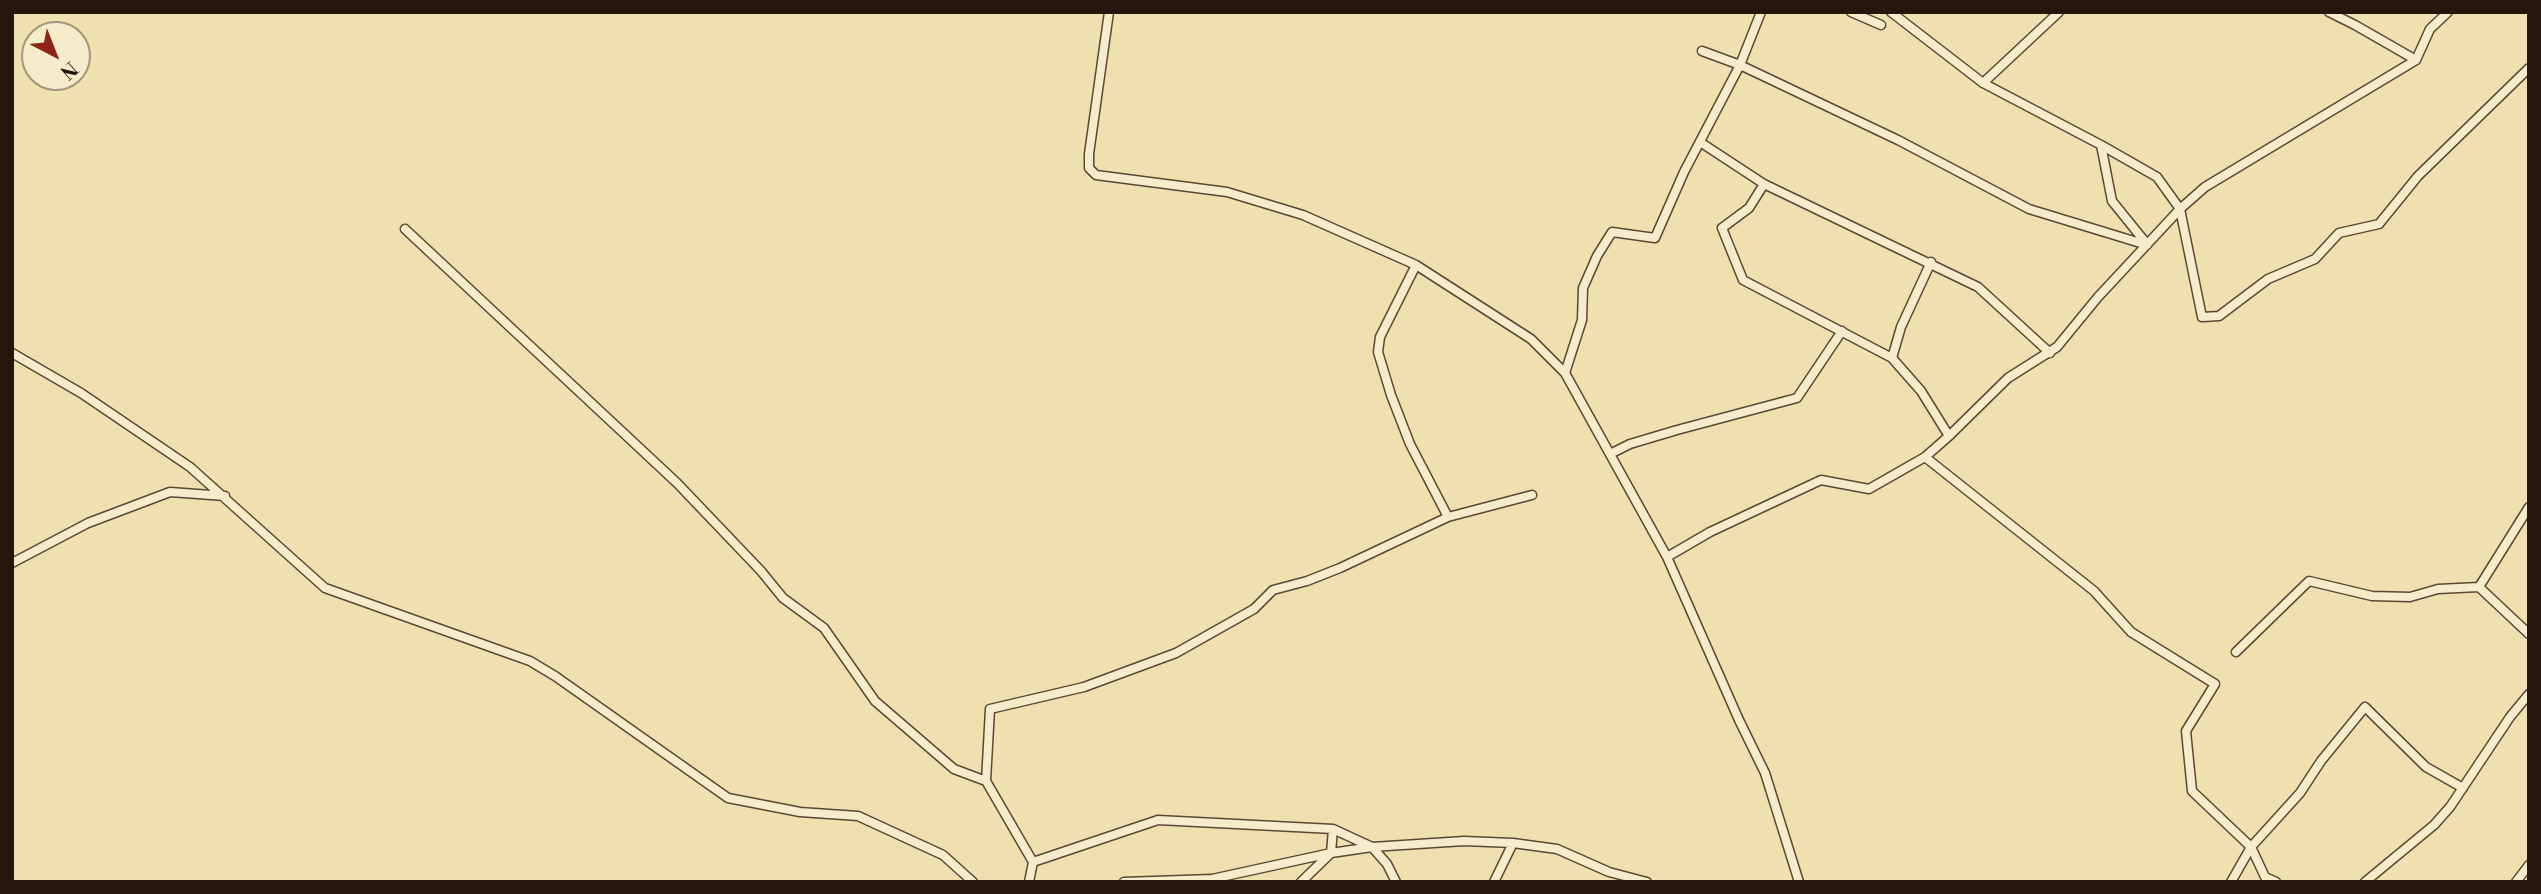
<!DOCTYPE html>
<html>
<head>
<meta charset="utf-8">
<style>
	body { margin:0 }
	#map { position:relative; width:2541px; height:894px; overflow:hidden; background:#f1e0af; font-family:"Libre Bodoni",serif }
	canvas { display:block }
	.frame { position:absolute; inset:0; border:14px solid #26150a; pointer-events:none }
	.north { position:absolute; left:21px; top:21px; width:70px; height:70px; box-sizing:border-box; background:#f6ebcb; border:2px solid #a3957e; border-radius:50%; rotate:138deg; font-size:19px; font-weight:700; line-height:28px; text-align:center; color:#26150a }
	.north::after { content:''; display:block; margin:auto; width:24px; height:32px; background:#8f2418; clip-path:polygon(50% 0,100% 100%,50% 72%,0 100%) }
</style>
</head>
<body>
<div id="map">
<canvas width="2541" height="894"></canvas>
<div class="frame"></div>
<div class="north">N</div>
</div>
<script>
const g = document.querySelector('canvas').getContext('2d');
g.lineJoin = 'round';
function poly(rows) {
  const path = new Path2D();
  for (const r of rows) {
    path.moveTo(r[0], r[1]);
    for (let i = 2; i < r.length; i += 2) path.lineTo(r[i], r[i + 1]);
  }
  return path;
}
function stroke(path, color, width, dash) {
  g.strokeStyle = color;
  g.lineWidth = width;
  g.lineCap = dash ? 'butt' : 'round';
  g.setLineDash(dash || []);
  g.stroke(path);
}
const street = poly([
	[1109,12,1089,154,1089,168,1096,175,1227,192,1303,215,1416,265,1531,339,1565,373,1667,557],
	[1851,12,1881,25],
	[1891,12,1983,83,2101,145,2112,201,2146,243],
	[2329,12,2355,25,2416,60],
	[1702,51,1740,65,1898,140,2029,209,2147,245],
	[1983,83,2059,12],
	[1700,142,1764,184,1978,287,2050,353],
	[2101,145,2157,177,2180,209,2202,317,2219,316,2268,279,2315,259,2339,233,2379,224,2418,176,2529,68],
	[1764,184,1749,208,1722,228,1743,280,1892,358,1921,391,1949,436],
	[405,229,677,483,761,571,783,598,824,628,875,701,954,769,986,781,1033,862,1158,820,1333,829,1372,847,1387,864,1396,882],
	[1416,265,1380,337,1378,352,1391,395,1410,444,1448,517],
	[12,353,81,393,190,467,325,588,530,661,555,676,728,798,800,812,858,816,943,855,973,882],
	[1892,358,1901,327,1931,262],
	[1565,373,1582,320,1583,288,1597,256,1612,232,1655,238,1684,172,1740,65,1761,12],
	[1610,454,1630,444,1677,430,1797,398,1842,331],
	[1925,457,2094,591,2131,632,2215,684,2186,731,2192,791,2251,847,2265,877,2276,882],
	[2529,507,2479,587,2529,634],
	[12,563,88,523,170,492,225,496],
	[2236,652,2309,581,2372,596,2410,597,2438,589,2479,587],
	[986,781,990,709,1084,687,1176,653,1254,609,1273,590,1307,581,1340,568,1448,517,1532,495],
	[1029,882,1033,862],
	[1124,882,1212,879,1331,853,1333,829],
	[1301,882,1331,853,1372,847,1464,841,1513,843,1557,849,1609,872,1647,882],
	[1494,882,1513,843],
	[1799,882,1765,773,1739,720,1667,557,1710,532,1821,480,1869,489,1925,457,1949,436,2008,378,2057,347,2098,297,2180,209,2205,187,2416,60,2430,29,2448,12],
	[2231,882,2251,847,2300,793,2321,761,2365,707,2426,767,2463,788],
	[2365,882,2434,825,2450,807,2510,717,2529,694],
	[2516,882,2529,865]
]);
stroke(street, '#594833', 11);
stroke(street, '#f6ebcb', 8);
</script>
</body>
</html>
